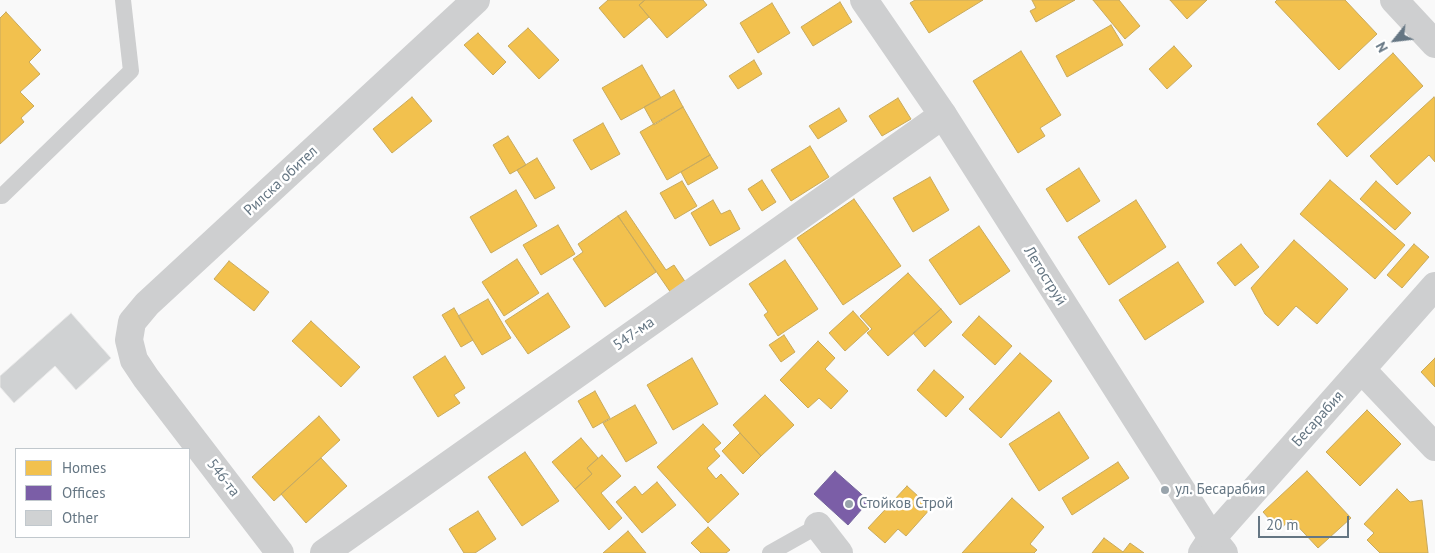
<!DOCTYPE html>
<html>
<head>
<meta charset="utf-8">
<style>
	body { margin:0 }
	#map { position:relative; width:1435px; height:553px; overflow:hidden; background:#f9f9f9; font-family:"PT Sans",sans-serif }
	canvas { display:block }
	.legend { position:absolute; left:15px; top:448px; width:175px; height:90px; box-sizing:border-box; background:#fff; border:1px solid #c1c8cd; margin:0; padding:6px 9px; list-style:none; font-size:15px; color:#657683 }
	.legend li { display:flex; align-items:center; gap:10px; height:25px }
	.legend b { width:25px; border:1px solid #c1c8cd }
	.north { position:absolute; left:1370px; top:15px; width:50px; height:50px; -webkit-text-stroke:4px #fff; paint-order:stroke; rotate:241deg; font-size:14px; font-weight:700; line-height:20px; text-align:center; color:#657683 }
	.north::after { content:''; display:block; margin:auto; width:18px; height:22px; background:#657683; clip-path:polygon(50% 0,100% 100%,50% 72%,0 100%) }
	.scale { position:absolute; left:1258px; top:516px; width:91px; height:22px; box-sizing:border-box; border:2px solid #657683; border-top:0; padding-left:6px; font-size:15px; line-height:18px; white-space:nowrap; color:#657683; -webkit-text-stroke:4px #fff; paint-order:stroke }
</style>
</head>
<body>
<div id="map">
<canvas width="1435" height="553"></canvas>
<ul class="legend">
<li><b style="height:14px;background:#f2c14e"></b>Homes</li>
<li><b style="height:14px;background:#7b5ea7"></b>Offices</li>
<li><b style="height:14px;background:#d0d2d3"></b>Other</li>
</ul>
<div class="north">N</div>
<div class="scale">20 m</div>
</div>
<script>
const g = document.querySelector('canvas').getContext('2d');
g.lineJoin = 'round';
function paint(path, color) {
  g.fillStyle = color;
  g.fill(path, 'evenodd');
}
function poly(rows) {
  const path = new Path2D();
  for (const r of rows) {
    path.moveTo(r[0], r[1]);
    for (let i = 2; i < r.length; i += 2) path.lineTo(r[i], r[i + 1]);
  }
  return path;
}
function stroke(path, color, width, dash) {
  g.strokeStyle = color;
  g.lineWidth = width;
  g.lineCap = dash ? 'butt' : 'round';
  g.setLineDash(dash || []);
  g.stroke(path);
}
function drawText(font, color, halo, rows, align = 'center') {
  g.font = font + ' "PT Sans",sans-serif';
  g.lineWidth = 5;
  g.setLineDash([]);
  g.textBaseline = 'middle';
  g.strokeStyle = halo;
  g.fillStyle = color;
  for (const [text, x, y, turn = 0] of rows) {
    g.save();
    g.translate(x, y);
    g.rotate((+turn || 0) * Math.PI / 180);
    g.textAlign = isNaN(turn) ? turn : align;
    if (halo) g.strokeText(text, 0, 0);
    g.fillText(text, 0, 0);
    g.restore();
  }
}
const homes = poly([
	[608,0,645,0,639,5,649,17,624,38,599,8,608,0],
	[645,0,703,0,707,5,667,38,639,5,645,0],
	[915,0,983,0,929,33,910,3,915,0],
	[1032,0,1075,0,1036,22,1030,11,1036,8,1032,0],
	[1093,0,1119,0,1140,26,1125,39,1093,0],
	[1170,0,1207,0,1187,19,1170,0],
	[1277,0,1345,0,1377,34,1339,70,1275,2,1277,0],
	[840,2,852,22,813,46,801,27,840,2],
	[772,3,790,33,758,53,740,23,772,3],
	[6,12,41,50,29,62,40,74,20,92,34,106,21,118,24,122,0,144,0,18,6,12],
	[1111,25,1123,45,1067,77,1056,56,1111,25],
	[528,28,559,60,539,79,508,46,528,28],
	[478,33,506,62,493,75,464,45,478,33],
	[1174,46,1192,66,1167,89,1149,69,1174,46],
	[1021,51,1061,115,1040,128,1045,136,1018,153,973,81,1021,51],
	[1393,53,1423,86,1347,157,1317,124,1393,53],
	[754,60,762,74,738,89,729,76,754,60],
	[642,65,661,98,621,120,602,88,642,65],
	[674,90,683,107,654,125,644,107,674,90],
	[412,97,432,121,392,153,373,129,412,97],
	[1434,97,1435,99,1435,162,1429,155,1397,185,1370,156,1434,97],
	[898,98,911,119,882,136,869,116,898,98],
	[683,107,710,155,667,180,640,132,683,107],
	[839,108,847,121,818,139,809,126,839,108],
	[603,123,620,154,591,170,573,140,603,123],
	[508,136,526,165,510,174,493,145,508,136],
	[810,146,829,177,791,201,771,170,810,146],
	[710,155,718,168,688,185,681,172,710,155],
	[537,158,555,188,535,199,517,170,537,158],
	[1079,168,1100,201,1067,222,1046,189,1079,168],
	[930,177,949,210,913,232,893,198,930,177],
	[762,180,776,202,762,211,748,189,762,180],
	[1330,180,1405,245,1375,279,1300,214,1330,180],
	[682,181,697,206,675,219,660,193,682,181],
	[1376,181,1411,213,1395,230,1360,199,1376,181],
	[516,190,537,226,491,253,470,217,516,190],
	[854,199,901,266,843,305,797,238,854,199],
	[713,200,721,214,730,210,740,229,710,246,691,213,713,200],
	[1136,200,1166,247,1109,285,1078,237,1136,200],
	[626,211,666,270,674,265,686,283,671,293,618,216,626,211],
	[618,216,656,272,605,307,573,259,583,252,578,244,618,216],
	[558,225,575,254,541,275,523,245,558,225],
	[979,226,1010,271,960,305,929,260,979,226],
	[1294,240,1348,289,1317,324,1296,306,1278,326,1265,314,1251,288,1294,240],
	[1241,244,1259,267,1235,286,1217,263,1241,244],
	[1414,244,1429,257,1402,288,1387,275,1414,244],
	[517,259,539,293,504,316,482,282,517,259],
	[785,260,818,309,778,336,764,315,768,312,749,284,785,260],
	[229,261,269,292,254,311,214,279,229,261],
	[1178,262,1204,302,1145,340,1119,300,1178,262],
	[908,273,941,309,888,356,867,333,872,329,860,316,908,273],
	[548,293,570,327,528,354,505,321,548,293],
	[488,299,511,338,482,355,458,316,488,299],
	[454,308,473,340,461,347,442,315,454,308],
	[941,309,952,322,925,347,913,333,941,309],
	[853,311,869,329,845,351,829,333,853,311],
	[979,316,1012,346,995,365,962,335,979,316],
	[311,321,360,367,341,387,292,341,311,321],
	[784,335,795,352,781,362,769,345,784,335],
	[818,341,835,358,825,369,848,391,831,409,819,398,808,408,780,380,818,341],
	[1020,353,1052,381,1001,438,969,409,1020,353],
	[445,356,465,388,454,395,460,403,438,417,413,377,445,356],
	[692,358,718,404,673,430,647,385,692,358],
	[1435,358,1435,387,1421,372,1435,358],
	[934,370,964,397,946,417,917,390,934,370],
	[595,391,610,418,593,428,578,401,595,391],
	[765,395,794,425,761,456,733,425,765,395],
	[635,405,657,443,626,462,603,423,635,405],
	[1367,410,1401,444,1360,486,1326,452,1367,410],
	[1059,412,1089,458,1039,491,1009,444,1059,412],
	[319,416,340,440,274,501,252,477,319,416],
	[703,424,721,443,714,449,720,456,707,468,716,479,721,474,739,494,708,523,657,467,703,424],
	[740,433,761,456,743,474,722,451,740,433],
	[581,438,598,458,587,468,592,474,575,489,552,462,581,438],
	[525,452,559,501,522,526,488,477,525,452],
	[602,455,621,476,601,493,622,518,609,530,575,489,592,474,587,468,602,455],
	[321,458,347,486,306,523,281,494,321,458],
	[1118,462,1129,478,1072,515,1062,498,1118,462],
	[1307,471,1351,518,1318,548,1291,519,1279,530,1263,512,1307,471],
	[657,482,676,505,642,533,616,502,635,486,642,495,657,482],
	[907,486,931,508,906,536,898,529,885,543,868,528,907,486],
	[1397,489,1410,502,1422,500,1428,553,1380,553,1367,540,1374,533,1364,524,1397,489],
	[1012,498,1044,527,1030,544,1037,550,1034,553,962,553,1012,498],
	[478,511,496,539,475,553,464,553,449,529,478,511],
	[708,527,730,550,726,553,701,553,691,543,708,527],
	[628,531,646,553,603,553,628,531],
	[1104,538,1123,552,1130,543,1144,553,1092,553,1104,538]
]);
const offices = poly([
	[835,471,869,501,848,525,814,494,835,471]
]);
const building = poly([
	[71,313,111,358,76,390,55,366,14,403,0,387,0,376,71,313]
]);
const service = poly([
	[0,196,2,196,131,71,123,0],
	[770,553,818,526]
]);
const minor = poly([
	[1394,0,1435,44],
	[1362,370,1435,447],
	[818,526,839,553],
	[280,553,146,378,134,360,129,340,132,322,147,304,476,0],
	[324,553,943,115],
	[1202,553,1212,538,1435,286]
]);
const tertiary = poly([
	[864,0,943,115,1212,538,1224,553]
]);
const markers = [
	[1165,490,5,"#99a4ac"],
	[849,504,5,"#99a4ac"]
];
const streetNames = [
	["Рилска обител",281,181,-43],
	["Летоструй",1045,276,58],
	["547-ма",634,334,-35],
	["Бесарабия",1318,419,-48],
	["546-та",223,478,52]
];
const poiNames = [
	["ул. Бесарабия",1175,490],
	["Стойков Строй",859,504]
];
paint(homes, '#f2c14e');
stroke(homes, '#c8aa5e', 1);
paint(offices, '#7b5ea7');
stroke(offices, '#74659c', 1);
paint(building, '#d0d2d3');
stroke(building, '#e8e8e8', 1);
stroke(service, '#cecfd0', 16);
stroke(minor, '#cecfd0', 28);
stroke(tertiary, '#cecfd0', 28);
for (const [x, y, r, color] of markers) {
  const dot = new Path2D();
  dot.arc(x, y, r, 0, 2 * Math.PI);
  g.fillStyle = color;
  g.fill(dot);
  stroke(dot, '#fff', 2);
}
drawText('15px', '#657683', '#fff', streetNames);
drawText('15px', '#657683', '#fff', poiNames, 'left');
</script>
</body>
</html>
